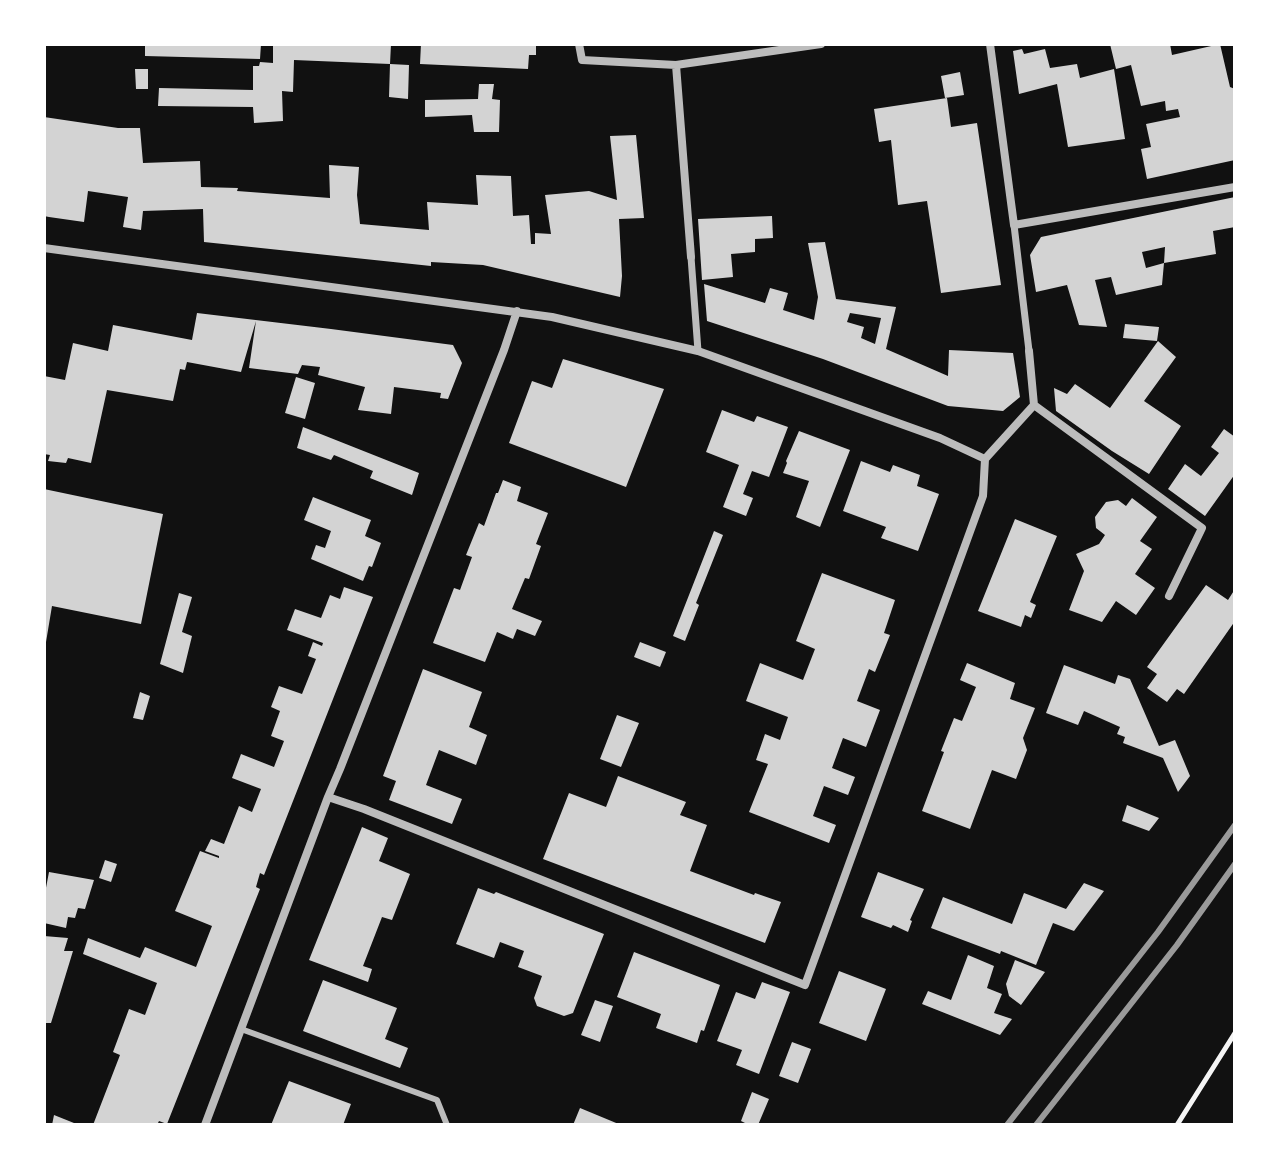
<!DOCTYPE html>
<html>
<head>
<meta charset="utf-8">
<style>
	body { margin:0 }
	#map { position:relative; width:1279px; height:1169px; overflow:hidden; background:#111; font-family:Arial,sans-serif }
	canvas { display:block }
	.frame { position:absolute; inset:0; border:46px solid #fff; pointer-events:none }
</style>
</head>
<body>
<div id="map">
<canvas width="1279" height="1169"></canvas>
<div class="frame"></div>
</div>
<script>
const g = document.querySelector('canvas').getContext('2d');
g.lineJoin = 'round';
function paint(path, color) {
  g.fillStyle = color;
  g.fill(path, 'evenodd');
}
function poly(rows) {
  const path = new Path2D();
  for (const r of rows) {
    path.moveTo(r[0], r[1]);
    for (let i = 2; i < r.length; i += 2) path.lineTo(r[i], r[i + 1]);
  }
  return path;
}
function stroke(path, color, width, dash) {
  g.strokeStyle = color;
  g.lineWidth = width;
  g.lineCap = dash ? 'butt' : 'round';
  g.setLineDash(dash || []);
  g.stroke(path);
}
const building = poly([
	[145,44,261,44,260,59,145,56],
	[273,44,391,44,390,64,294,60,293,92,282,91,283,121,254,123,253,107,158,106,159,88,253,90,253,66,259,66,260,62,273,63],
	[421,44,536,44,536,55,529,55,528,69,420,64],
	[1110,44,1170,44,1172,55,1220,44,1230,87,1235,89,1235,160,1147,179,1141,149,1151,147,1146,124,1180,117,1178,109,1166,111,1165,101,1141,106,1131,65,1116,69],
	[1022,49,1024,54,1045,49,1050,68,1077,64,1080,78,1114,69,1125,139,1068,147,1057,84,1019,94,1013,51],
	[390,64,409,65,408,99,389,97],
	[135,69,148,69,148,89,136,89],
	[960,72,964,95,945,98,941,76],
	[479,84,494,84,492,99,500,100,499,132,474,132,472,115,425,117,425,100,478,99],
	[947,98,951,127,977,123,1001,285,941,293,927,201,898,205,891,140,879,142,874,109],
	[44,117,118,128,140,128,143,163,200,161,201,187,238,188,237,191,330,198,329,165,359,167,357,195,360,224,429,230,427,202,478,205,476,175,511,176,513,216,529,215,531,244,535,244,535,233,551,234,545,195,589,191,617,200,610,136,636,135,644,218,619,219,622,276,620,297,483,265,431,262,431,266,204,242,203,209,143,211,141,230,123,227,128,197,88,191,84,222,49,217,44,216],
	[1235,197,1235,227,1213,231,1216,254,1164,263,1165,247,1142,252,1146,268,1164,263,1162,285,1116,295,1111,277,1095,280,1107,327,1079,325,1067,285,1036,292,1030,255,1041,237],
	[772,216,773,238,755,239,755,252,731,254,733,277,702,280,698,219],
	[825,242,836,299,896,307,886,349,948,376,949,350,1013,353,1020,397,1003,411,948,406,823,359,707,321,704,284,765,303,770,288,788,293,783,310,814,320,818,297,808,243],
	[850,313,881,318,875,344,861,338,864,327,847,322],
	[197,313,331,329,453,345,462,363,448,399,440,398,441,393,394,387,391,414,358,410,365,387,318,375,320,367,302,365,298,374,249,368,256,321,241,372,187,362,185,370,180,369,173,401,107,390,91,463,68,458,66,463,48,461,50,455,44,454,44,376,65,380,73,343,108,351,113,325,192,340],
	[1125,324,1159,327,1157,341,1123,338],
	[1158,341,1176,357,1144,401,1181,426,1149,474,1112,451,1056,411,1054,388,1067,394,1075,384,1110,408],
	[563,359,664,389,626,487,509,443,532,381,552,388],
	[296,377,315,383,305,419,285,413],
	[722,410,754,422,757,416,788,427,769,477,752,471,743,494,753,498,746,516,723,507,739,465,706,452],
	[303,427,419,473,412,495,370,478,373,471,334,455,331,460,297,448],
	[1224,429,1235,437,1235,474,1205,516,1168,489,1185,464,1201,476,1219,453,1211,447],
	[799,431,850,450,820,527,796,517,809,481,783,473,787,463,786,461],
	[861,461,890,472,893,465,920,475,917,486,939,494,918,551,881,538,886,527,843,511],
	[503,480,521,487,517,501,548,513,536,544,541,546,529,579,525,578,512,609,542,621,535,636,517,629,513,639,497,632,485,662,433,643,454,588,460,590,472,557,466,555,479,523,484,526,496,493,498,493],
	[44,489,163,514,141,624,52,606,46,642,44,641],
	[313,497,371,520,365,536,381,543,372,567,369,566,363,581,311,559,316,545,325,548,331,531,304,520],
	[1132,498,1157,517,1140,541,1152,549,1135,574,1155,588,1136,615,1116,601,1102,622,1069,610,1084,571,1076,554,1099,544,1105,535,1096,528,1095,517,1106,502,1118,500,1126,506],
	[1015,519,1057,536,1030,602,1036,605,1031,618,1025,615,1021,627,978,611],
	[714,531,723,535,696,603,699,605,685,641,673,636],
	[822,573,895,600,884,633,890,635,875,672,869,669,857,701,880,710,866,747,843,738,832,768,855,777,848,795,824,786,813,816,836,825,829,843,749,812,768,764,756,760,765,734,780,740,788,717,746,701,760,663,803,680,815,649,796,641],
	[1206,585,1228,600,1235,589,1235,621,1184,694,1177,689,1167,702,1147,688,1157,674,1147,667],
	[344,587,373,597,264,875,260,873,256,887,260,889,167,1124,159,1121,157,1125,93,1125,120,1055,113,1052,129,1009,145,1015,157,983,83,954,88,938,140,958,145,947,196,967,212,926,175,911,200,851,219,858,219,856,205,851,211,839,224,844,239,806,252,812,261,789,232,778,241,754,274,767,284,741,271,736,280,711,271,707,279,686,302,694,316,659,308,656,313,642,322,646,323,643,287,630,295,609,321,618,330,595,340,599],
	[179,593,192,597,182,632,192,636,183,673,160,664],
	[640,642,666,652,660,667,634,657],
	[967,663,1015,683,1010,699,1035,708,1023,738,1027,750,1016,779,992,770,970,829,922,811,944,752,941,751,954,718,962,721,976,687,960,680],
	[1064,665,1115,684,1118,675,1130,679,1159,746,1175,740,1190,776,1178,792,1163,758,1123,743,1125,737,1117,734,1120,727,1084,711,1078,725,1046,713],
	[423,669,482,692,469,727,487,735,476,765,439,750,426,785,462,799,452,824,389,800,396,781,383,776],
	[140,692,150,696,143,720,133,718],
	[617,715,639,723,621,767,600,759],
	[618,776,686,802,680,815,707,825,690,871,754,895,755,893,781,902,765,943,543,859,569,793,606,807],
	[1127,805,1159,818,1149,831,1122,821],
	[362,827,388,838,379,861,410,874,392,920,382,917,363,966,372,969,368,982,309,960],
	[105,860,117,864,111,882,99,878],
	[49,872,94,880,85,909,78,908,75,918,68,917,66,928,44,923,44,893,45,893],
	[878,872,924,889,910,920,912,921,908,932,893,925,891,928,861,917],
	[1084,883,1104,891,1074,931,1053,923,1036,965,1001,951,1000,954,931,928,943,897,1012,924,1024,893,1066,909],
	[478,888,494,894,496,892,604,934,573,1013,564,1016,537,1006,534,998,542,976,518,967,524,951,500,942,494,958,456,944],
	[44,936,68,938,64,951,73,951,51,1023,44,1023],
	[634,952,720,985,704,1031,701,1030,697,1043,656,1028,661,1014,617,997],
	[968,955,994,966,987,988,1002,994,994,1013,1012,1019,1000,1035,922,1004,928,991,951,1000],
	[1015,960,1045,972,1021,1005,1009,996,1006,984],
	[839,971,886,989,866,1041,819,1023],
	[323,980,397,1008,385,1039,408,1048,400,1068,303,1031],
	[762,982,790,992,759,1074,736,1065,742,1050,717,1041,736,992,755,999],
	[595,1000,613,1006,600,1042,581,1035],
	[792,1042,811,1049,798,1083,779,1076],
	[289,1081,351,1104,343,1125,271,1125],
	[752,1092,769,1099,758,1125,749,1125,741,1121],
	[580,1108,621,1125,573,1125],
	[54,1115,79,1125,52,1125]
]);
const path = poly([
	[1177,1125,1235,1033]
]);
const service = poly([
	[241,1029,437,1100,447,1125]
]);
const pedestrian = poly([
	[1014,225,1029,351],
	[691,257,698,351]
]);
const minor = poly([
	[579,44,582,60,676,65,691,257],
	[990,44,1014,225,1235,187],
	[676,65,821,44],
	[44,248,552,317,698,351,940,438,985,459],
	[1034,405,1202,528,1169,596],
	[985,459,1034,405,1029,351],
	[328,797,364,809,805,985,983,496,985,459],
	[205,1125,328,797,340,769,504,350,517,311]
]);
const rail = poly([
	[1007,1125,1158,932,1235,825],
	[1036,1125,1177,945,1235,864]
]);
paint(building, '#d3d3d3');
stroke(path, '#f5f5f5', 5);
stroke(service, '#bcbcbc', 6);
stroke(pedestrian, '#bcbcbc', 7);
stroke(minor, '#bcbcbc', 8);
stroke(rail, '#9a9a9a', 6);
</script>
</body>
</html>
